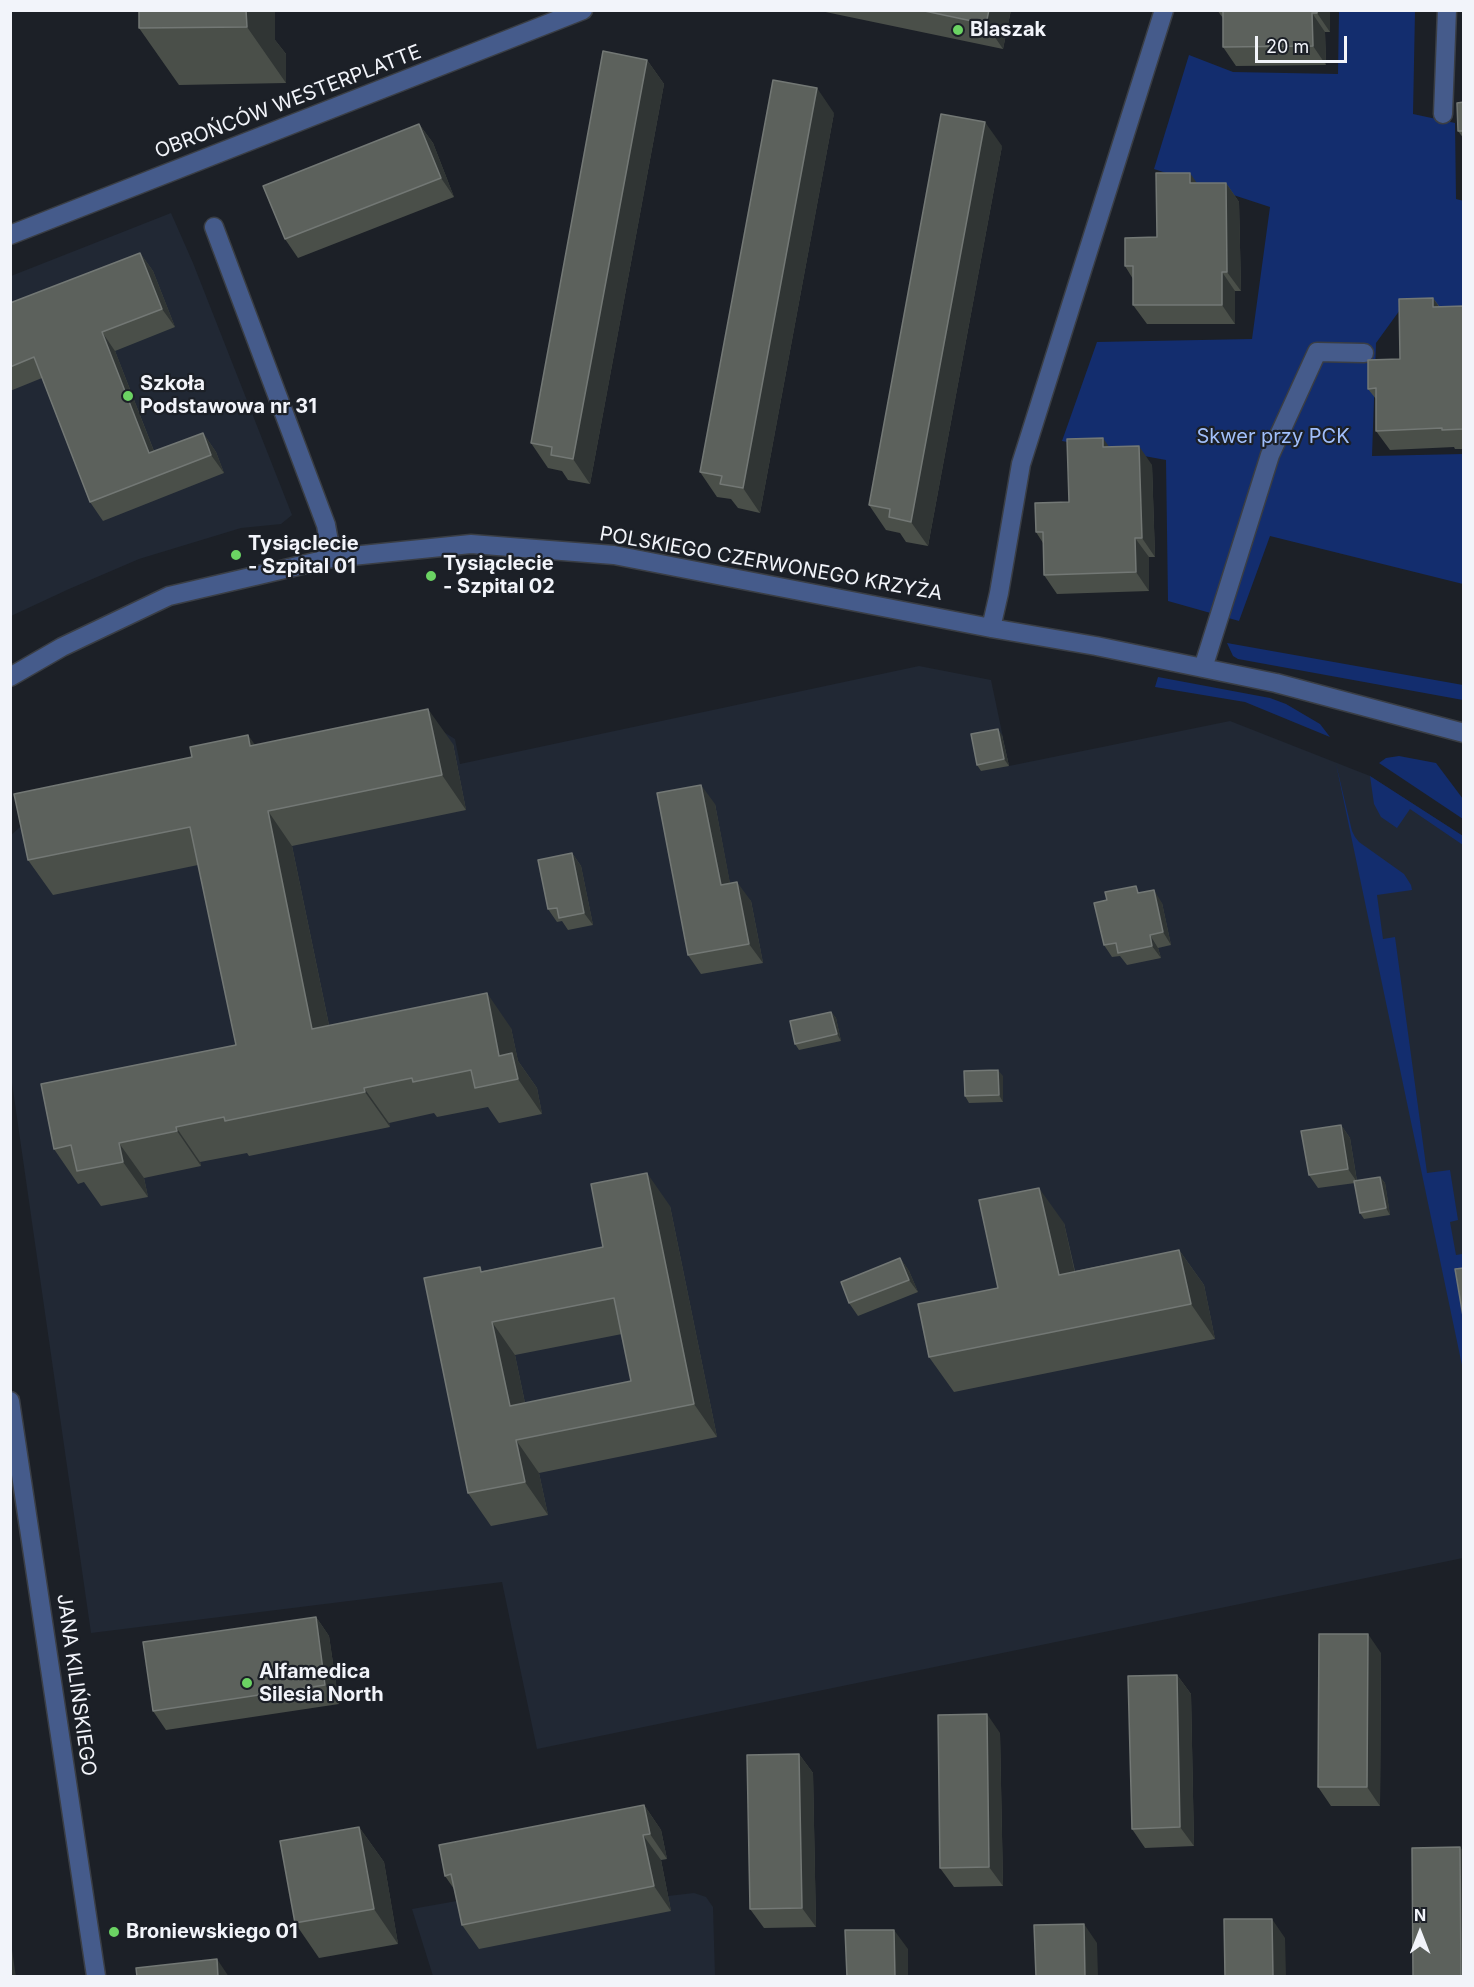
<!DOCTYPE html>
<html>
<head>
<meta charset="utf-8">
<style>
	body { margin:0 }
	#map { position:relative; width:1474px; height:1987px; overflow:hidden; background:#1c2027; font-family:Inter,sans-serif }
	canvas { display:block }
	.frame { position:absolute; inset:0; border:12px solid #f2f4fa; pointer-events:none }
	.north { position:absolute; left:1390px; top:1903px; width:60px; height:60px; -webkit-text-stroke:4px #1c2027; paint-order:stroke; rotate:0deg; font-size:16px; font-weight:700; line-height:24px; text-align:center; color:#f2f4fa }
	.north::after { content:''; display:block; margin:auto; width:21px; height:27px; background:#f2f4fa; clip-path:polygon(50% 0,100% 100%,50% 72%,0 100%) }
	.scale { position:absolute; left:1255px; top:36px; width:92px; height:27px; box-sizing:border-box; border:3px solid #f2f4fa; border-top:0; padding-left:8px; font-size:18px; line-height:21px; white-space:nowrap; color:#f2f4fa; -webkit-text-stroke:4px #1c2027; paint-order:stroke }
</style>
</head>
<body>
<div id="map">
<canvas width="1474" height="1987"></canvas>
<div class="frame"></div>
<div class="north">N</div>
<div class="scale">20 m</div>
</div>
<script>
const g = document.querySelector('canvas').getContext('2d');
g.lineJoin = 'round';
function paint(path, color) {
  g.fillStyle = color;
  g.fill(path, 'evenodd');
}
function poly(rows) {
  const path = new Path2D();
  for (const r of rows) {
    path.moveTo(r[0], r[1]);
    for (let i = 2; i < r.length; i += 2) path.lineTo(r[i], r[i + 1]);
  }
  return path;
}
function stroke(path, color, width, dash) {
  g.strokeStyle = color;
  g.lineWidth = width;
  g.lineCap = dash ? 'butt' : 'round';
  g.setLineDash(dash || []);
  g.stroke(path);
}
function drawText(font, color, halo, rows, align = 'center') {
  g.font = font + ' Inter,sans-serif';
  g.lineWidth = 4.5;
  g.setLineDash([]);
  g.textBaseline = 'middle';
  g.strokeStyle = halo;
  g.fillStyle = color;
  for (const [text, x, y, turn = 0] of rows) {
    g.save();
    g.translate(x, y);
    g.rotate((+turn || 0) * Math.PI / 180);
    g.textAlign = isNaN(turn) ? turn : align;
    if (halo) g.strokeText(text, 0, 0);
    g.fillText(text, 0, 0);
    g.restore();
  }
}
const built = poly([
	[171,213,193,263,292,515,281,524,241,528,139,559,69,589,11,616,11,276],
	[919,666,991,680,1009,766,1230,721,1370,776,1463,836,1463,1558,537,1749,502,1582,91,1633,11,1076,10,836,37,812,442,731,455,739,460,764],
	[661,1830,667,1859,661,1860,668,1896,694,1893,706,1897,713,1907,715,1976,433,1976,412,1909,462,1900]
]);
const green = poly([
	[1339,11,1415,11,1413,114,1455,123,1456,199,1464,201,1463,312,1405,303,1376,343,1372,456,1463,454,1463,584,1270,536,1239,621,1168,601,1166,460,1062,441,1097,342,1252,339,1270,207,1154,169,1189,55,1233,72,1338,74],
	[1227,643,1463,685,1463,700,1238,659,1233,656],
	[1158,677,1270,698,1286,704,1320,724,1330,737,1245,702,1155,687],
	[1399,756,1436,763,1463,799,1463,819,1379,763,1386,758],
	[1336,764,1352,831,1355,837,1359,842,1404,874,1411,885,1412,890,1377,895,1383,939,1395,937,1427,1173,1450,1170,1458,1220,1450,1222,1456,1255,1462,1254,1463,1264,1463,1370],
	[1370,776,1463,836,1463,845,1410,809,1397,828,1381,817,1374,804]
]);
const minor = poly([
	[1443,114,1447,10],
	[214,227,326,525,332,558],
	[10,235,583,10],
	[991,628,999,593,1021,464,1164,10],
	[1203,668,1270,455,1317,352,1364,353],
	[10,677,62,647,169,596,332,558,471,544,614,555,991,628,1096,646,1276,683,1464,733],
	[10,1401,96,1976]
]);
const wall = poly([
	[139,10,275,10,275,40,286,54,286,83,179,85,139,28],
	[816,10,1011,10,1003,49],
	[1217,10,1330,10,1330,32,1325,32,1326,65,1236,66,1223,47,1223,18],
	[647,60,664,84,590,484,568,480,562,471,548,468,531,443],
	[1464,102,1464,139,1458,131],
	[834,113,760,513,738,508,731,499,717,497,700,472],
	[419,124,433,143,454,197,298,258,285,239],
	[1002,146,928,546,906,542,900,533,886,530,869,505],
	[1197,183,1226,183,1239,202,1241,291,1235,291,1235,324,1147,324,1133,305,1133,279,1125,266,1157,237],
	[140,253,153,271,175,327,115,351,154,451,203,433,216,452,224,473,103,521,90,502,42,378,10,391,10,303],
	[1433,298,1439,306,1464,306,1464,449,1455,449,1454,447,1390,450,1376,431,1376,399,1368,389,1400,359],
	[1109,447,1152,465,1155,557,1149,557,1149,591,1057,594,1044,575,1043,543,1036,532,1069,502],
	[1002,735,1009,766,981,771,977,765],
	[453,744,466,810,292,846,329,1025,511,1028,518,1061,537,1088,542,1114,499,1123,488,1107,437,1117,434,1113,389,1123,390,1127,249,1156,247,1153,200,1162,201,1166,144,1178,148,1197,101,1206,84,1182,78,1184,54,1149,236,1045,198,865,53,895,28,860,192,757,255,745],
	[715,804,730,884,751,901,763,963,701,974,688,955],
	[572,853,581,866,593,925,568,930,562,921,557,922,548,909],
	[1141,893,1162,903,1171,945,1158,948,1161,958,1127,965,1120,956,1112,957,1104,945,1107,900],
	[831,1012,836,1018,841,1041,799,1050,795,1044],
	[1003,1076,1003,1102,969,1103,965,1096],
	[1341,1125,1350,1138,1357,1181,1380,1177,1385,1183,1390,1215,1364,1219,1360,1213,1355,1183,1318,1188,1309,1175],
	[670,1206,717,1437,539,1473,548,1515,491,1526,468,1493,483,1271,603,1247],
	[622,1334,631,1381,525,1403,515,1355],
	[1064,1223,1075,1271,1179,1250,1204,1285,1215,1339,954,1392,929,1357],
	[900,1258,909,1271,918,1292,858,1316,849,1303],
	[316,1617,329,1636,339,1704,166,1730,153,1711],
	[1381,1653,1380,1806,1331,1806,1318,1787],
	[1177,1675,1191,1694,1194,1846,1145,1848,1132,1829],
	[1000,1733,1003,1886,954,1887,940,1868],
	[799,1754,813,1773,816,1927,764,1928,750,1909],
	[644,1805,661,1830,667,1859,661,1860,671,1911,479,1949,462,1925,454,1889,445,1876],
	[359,1827,384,1862,398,1944,319,1958,295,1923]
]);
const shadedWall = poly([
	[245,10,275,10,275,40,286,54,286,83,247,27],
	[989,10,1011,10,1003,49,986,24],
	[1317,10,1330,10,1330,32,1317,13],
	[1312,13,1325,32,1326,65,1313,46],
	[647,60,664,84,590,484,573,459],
	[817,88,834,113,760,513,743,488],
	[985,122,1002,146,928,546,911,522],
	[419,124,433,143,454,197,441,178],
	[1190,173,1203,192,1190,183],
	[1226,183,1239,202,1241,291,1227,272],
	[140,253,153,271,175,327,162,309],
	[1222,272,1235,291,1235,324,1222,305],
	[1433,298,1446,317,1433,307],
	[102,332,115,351,162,472,149,453],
	[203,433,216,452,224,473,211,455],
	[1103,438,1116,457,1103,447],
	[1139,446,1152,465,1155,557,1142,538],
	[1135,538,1149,557,1149,591,1136,572],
	[428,709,453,744,466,810,442,775],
	[998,729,1002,735,1009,766,1004,759],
	[248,735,273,770,250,746],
	[701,785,715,804,734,904,721,885],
	[268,811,292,846,337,1064,312,1029],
	[572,853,581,866,593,925,584,913],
	[737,882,751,901,763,963,749,944],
	[1154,890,1162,903,1171,945,1163,932],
	[1150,935,1158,948,1161,958,1152,946],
	[487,993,511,1028,518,1061,537,1088,542,1114,518,1079,499,1056],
	[831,1012,836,1018,841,1041,837,1034],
	[998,1070,1003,1076,1003,1102,999,1095],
	[364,1088,389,1123,390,1127,365,1092],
	[1341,1125,1350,1138,1357,1182,1348,1169],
	[176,1127,200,1162,201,1166,177,1131],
	[119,1143,144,1178,148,1197,123,1162],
	[647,1173,670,1206,717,1437,694,1404],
	[1380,1177,1385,1183,1390,1215,1386,1208],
	[1039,1188,1064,1223,1083,1310,1059,1275],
	[1179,1250,1204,1285,1215,1339,1191,1304],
	[900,1258,909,1271,918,1292,909,1280],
	[492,1322,515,1355,532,1437,510,1406],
	[516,1440,539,1473,548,1515,525,1482],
	[316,1617,329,1636,339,1704,325,1685],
	[1368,1634,1381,1653,1380,1806,1367,1787],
	[1177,1675,1191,1694,1194,1846,1180,1827],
	[987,1714,1000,1733,1003,1886,989,1867],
	[799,1754,813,1773,816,1927,802,1908],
	[644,1805,661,1830,667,1859,650,1834],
	[359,1827,384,1862,398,1944,374,1909],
	[643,1835,661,1860,671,1911,654,1886],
	[1460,1847,1464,1852,1464,1977,1461,1977],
	[1272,1919,1285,1938,1286,1977,1273,1977],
	[1084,1924,1097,1943,1098,1977,1085,1977],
	[894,1930,908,1949,908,1977,895,1977],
	[10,1936,16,1977,10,1977],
	[217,1959,229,1977,218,1977]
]);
const building = poly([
	[139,10,246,10,247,27,139,28,139,10],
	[920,10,989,10,986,24,920,10],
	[1223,10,1317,10,1317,13,1312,13,1313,46,1223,47,1223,10],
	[603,51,647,60,573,459,551,455,552,447,531,443,603,51],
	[773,80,817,88,743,488,720,484,722,476,700,472,773,80],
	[1464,102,1464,131,1458,131,1457,103,1464,102],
	[941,114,985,122,911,522,889,517,890,509,869,505,941,114],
	[419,124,441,178,285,239,263,186,419,124],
	[1156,173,1190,173,1190,183,1226,183,1227,272,1222,272,1222,305,1133,305,1133,266,1125,266,1125,238,1157,237,1156,173],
	[140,253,162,309,102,332,149,453,203,433,211,455,90,502,34,357,10,367,10,303,140,253],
	[1433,298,1433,307,1464,306,1464,429,1442,430,1442,428,1376,431,1376,388,1368,389,1368,360,1400,359,1399,299,1433,298],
	[1103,438,1103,447,1139,446,1142,538,1135,538,1136,572,1044,575,1043,532,1036,532,1035,503,1069,502,1067,439,1103,438],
	[428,709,442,775,268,811,312,1029,487,993,499,1056,512,1053,518,1079,475,1088,471,1070,413,1082,412,1078,364,1088,365,1092,225,1121,224,1117,176,1127,177,1131,119,1143,123,1162,77,1171,71,1145,54,1149,41,1084,236,1045,190,827,28,860,14,794,192,757,190,747,248,735,250,746,428,709],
	[998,729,1004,759,977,765,971,734,998,729],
	[701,785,721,885,737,882,749,944,688,955,657,793,701,785],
	[572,853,584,913,559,918,557,908,548,909,538,860,572,853],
	[1136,886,1138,893,1154,890,1163,932,1150,935,1152,946,1118,953,1116,943,1104,945,1094,903,1107,900,1105,892,1136,886],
	[831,1012,837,1034,795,1044,790,1021,831,1012],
	[998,1070,999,1095,965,1096,964,1071,998,1070],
	[1341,1125,1348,1169,1309,1175,1301,1131,1341,1125],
	[647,1173,694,1404,516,1440,525,1482,468,1493,424,1278,480,1267,481,1272,603,1247,591,1184,647,1173],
	[614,1298,631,1381,510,1406,492,1322,614,1298],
	[1380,1177,1386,1208,1360,1213,1354,1181,1380,1177],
	[1039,1188,1059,1275,1179,1250,1191,1304,929,1357,918,1304,998,1288,979,1200,1039,1188],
	[900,1258,909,1280,849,1303,841,1282,900,1258],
	[1464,1268,1464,1322,1455,1269,1464,1268],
	[316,1617,325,1685,153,1711,143,1642,316,1617],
	[1319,1634,1368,1634,1367,1787,1318,1787,1319,1634],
	[1177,1675,1180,1827,1132,1829,1128,1676,1177,1675],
	[987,1714,989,1867,940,1868,938,1715,987,1714],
	[799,1754,802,1908,750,1909,747,1755,799,1754],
	[644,1805,650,1834,643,1835,654,1886,462,1925,451,1874,445,1876,439,1845,644,1805],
	[359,1827,374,1909,295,1923,280,1841,359,1827],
	[1460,1847,1461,1977,1413,1977,1412,1848,1460,1847],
	[1224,1919,1272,1919,1273,1977,1225,1977,1224,1919],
	[1084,1924,1085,1977,1036,1977,1034,1925,1084,1924],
	[845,1930,894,1930,895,1977,847,1977,845,1930],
	[217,1959,218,1977,137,1977,136,1968,217,1959]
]);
const markers = [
	[958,30,6,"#6bd363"],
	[128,396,6,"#6bd363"],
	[236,555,6,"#6bd363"],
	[431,576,6,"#6bd363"],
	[247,1683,6,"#6bd363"],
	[114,1932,6,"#6bd363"]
];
const poiNames = [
	["Blaszak",970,30],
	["Szkoła",140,384],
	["Podstawowa nr 31",140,407],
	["Tysiąclecie",248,544],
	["- Szpital 01",248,567],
	["Tysiąclecie",443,564],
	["- Szpital 02",443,587],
	["Alfamedica",259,1672],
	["Silesia North",259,1695],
	["Broniewskiego 01",126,1932]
];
const streetNames = [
	["OBROŃCÓW WESTERPLATTE",288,102,-21],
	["POLSKIEGO CZERWONEGO KRZYŻA",771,564,10],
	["JANA KILIŃSKIEGO",76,1685,82]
];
const parkNames = [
	["Skwer przy PCK",1273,437]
];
paint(built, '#212834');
paint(green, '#132d6e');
stroke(minor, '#3a3e45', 21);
stroke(minor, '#455b8b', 18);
paint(wall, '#4a4f49');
paint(shadedWall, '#303534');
paint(building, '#5c615c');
stroke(building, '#737875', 1.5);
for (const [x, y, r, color] of markers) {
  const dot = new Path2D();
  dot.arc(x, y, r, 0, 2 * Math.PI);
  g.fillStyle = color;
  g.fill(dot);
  stroke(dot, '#1c2027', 2);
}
drawText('bold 20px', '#f2f4fa', '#1c2027', poiNames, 'left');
drawText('20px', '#f2f4fa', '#1c2027', streetNames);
drawText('20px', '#a1bffb', '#1c2027', parkNames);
</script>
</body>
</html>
